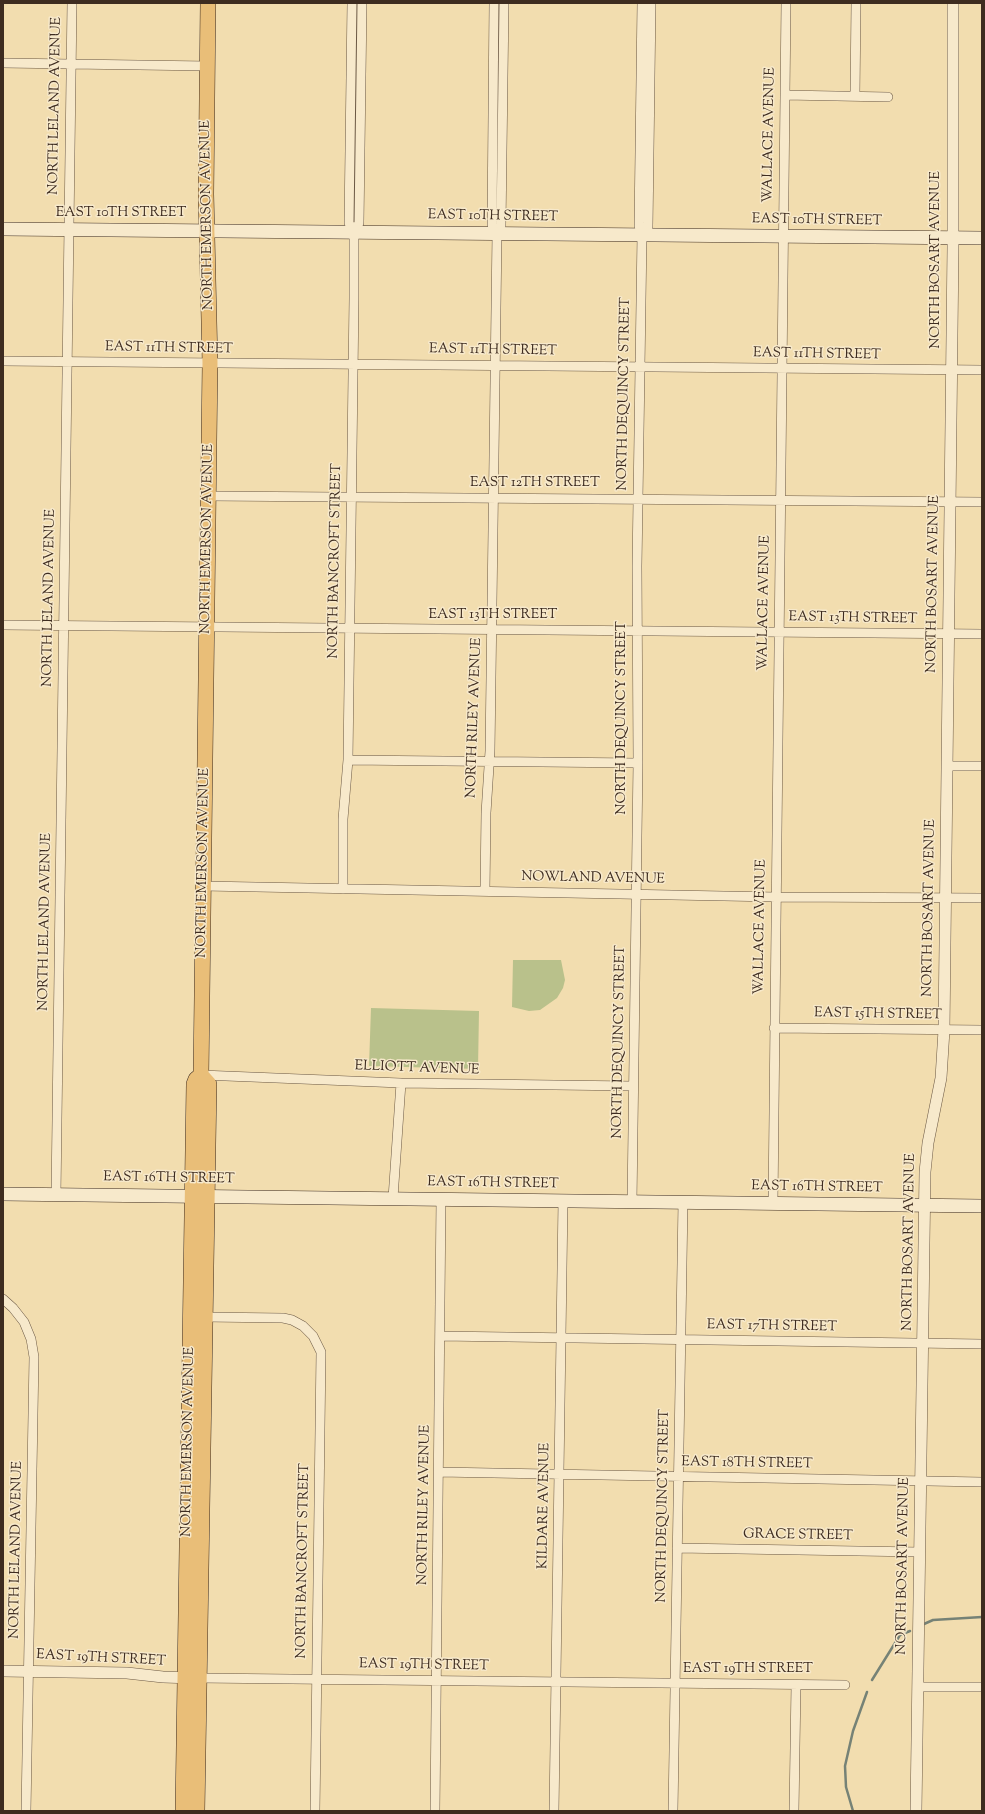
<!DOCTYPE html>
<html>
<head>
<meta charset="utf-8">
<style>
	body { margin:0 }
	#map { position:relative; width:985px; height:1814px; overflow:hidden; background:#f2ddaf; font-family:"Sorts Mill Goudy",serif }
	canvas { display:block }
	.frame { position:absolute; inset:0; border:4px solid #3e2c20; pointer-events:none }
</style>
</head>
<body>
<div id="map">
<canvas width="985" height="1814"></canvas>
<div class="frame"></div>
</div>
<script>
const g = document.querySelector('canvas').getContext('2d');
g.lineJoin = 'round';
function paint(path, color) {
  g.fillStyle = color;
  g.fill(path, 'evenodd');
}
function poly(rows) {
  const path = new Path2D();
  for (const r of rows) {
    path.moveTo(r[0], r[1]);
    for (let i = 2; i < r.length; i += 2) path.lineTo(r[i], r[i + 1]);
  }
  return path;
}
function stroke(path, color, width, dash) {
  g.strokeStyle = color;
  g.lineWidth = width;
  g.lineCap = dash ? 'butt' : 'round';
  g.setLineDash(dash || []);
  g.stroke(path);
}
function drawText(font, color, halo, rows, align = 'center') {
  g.font = font + ' "Sorts Mill Goudy",serif';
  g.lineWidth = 3;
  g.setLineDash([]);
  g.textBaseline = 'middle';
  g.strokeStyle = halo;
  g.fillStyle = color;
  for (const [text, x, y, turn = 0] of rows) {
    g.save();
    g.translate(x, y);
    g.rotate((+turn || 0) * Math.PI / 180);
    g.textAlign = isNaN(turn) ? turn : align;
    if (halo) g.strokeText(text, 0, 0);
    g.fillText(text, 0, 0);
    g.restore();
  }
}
const green = poly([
	[513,960,561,960,565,980,563,988,557,998,540,1010,529,1011,512,1007],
	[371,1008,479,1011,478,1069,369,1066]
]);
const stream = poly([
	[924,1624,933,1620,982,1617],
	[872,1680,900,1635,910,1631],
	[853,1811,846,1787,845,1766,853,1731,867,1692]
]);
const minor = poly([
	[494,3,492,225,497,234],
	[3,63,207,66],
	[785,95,888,97],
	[855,96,856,3],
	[354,232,359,223,362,3],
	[642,235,648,227,651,3],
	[3,361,982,370],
	[209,496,982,502],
	[3,625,982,634],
	[348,760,638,763],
	[947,766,982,766],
	[204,886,776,897,982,898],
	[343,889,343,819,348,760,354,298,354,232,349,223,352,3],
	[485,891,486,813,490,751,497,234,501,226,504,3],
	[774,1028,982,1030],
	[201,1075,401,1083,632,1086],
	[56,1194,72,3],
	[393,1198,401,1083],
	[632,1202,638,763,637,566,642,235,639,226,642,3],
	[773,1204,786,3],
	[3,1299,13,1308,24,1322,31,1339,34,1357,26,1811],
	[205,1317,283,1318,292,1320,303,1326,313,1336,321,1352,315,1811],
	[440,1336,982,1344],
	[439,1472,982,1482],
	[677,1548,919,1552],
	[199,1678,845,1685],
	[918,1687,982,1687],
	[435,1811,441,1199],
	[554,1811,563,1201],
	[673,1811,683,1202],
	[794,1811,796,1685]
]);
const tertiary = poly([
	[3,1671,127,1673,163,1677,193,1678],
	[916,1811,925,1172,928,1143,941,1078,944,1030,953,247,953,3]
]);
const secondary = poly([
	[3,229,982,238],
	[3,1194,982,1206]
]);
const primary = poly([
	[201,1075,210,363,206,194,208,3],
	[183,1811,194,1084,196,1079,201,1075],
	[197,1811,209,1084,201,1075]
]);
const streetNames = [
	["NORTH LELAND AVENUE",56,106,-89],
	["WALLACE AVENUE",770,135,-89],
	["EAST 10TH STREET",121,214],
	["NORTH EMERSON AVENUE",208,215,-91],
	["EAST 10TH STREET",493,217,1],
	["EAST 10TH STREET",817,221,1],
	["NORTH BOSART AVENUE",937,260,-90],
	["EAST 11TH STREET",169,349,1],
	["EAST 11TH STREET",493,351,1],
	["EAST 11TH STREET",817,355,1],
	["NORTH DEQUINCY STREET",625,394,-89],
	["EAST 12TH STREET",535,484],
	["NORTH EMERSON AVENUE",208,539,-89],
	["NORTH BANCROFT STREET",336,561,-89],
	["NORTH BOSART AVENUE",934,584,-89],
	["NORTH LELAND AVENUE",50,598,-89],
	["WALLACE AVENUE",765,603,-89],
	["EAST 13TH STREET",493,616],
	["EAST 13TH STREET",853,619,1],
	["NORTH RILEY AVENUE",475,718,-88],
	["NORTH DEQUINCY STREET",623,718,-90],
	["NORTH EMERSON AVENUE",204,863,-89],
	["NOWLAND AVENUE",593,879,1],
	["NORTH BOSART AVENUE",930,908,-89],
	["NORTH LELAND AVENUE",46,922,-89],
	["WALLACE AVENUE",761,927,-89],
	["EAST 15TH STREET",878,1015,1],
	["NORTH DEQUINCY STREET",620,1042,-89],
	["ELLIOTT AVENUE",417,1069,2],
	["EAST 16TH STREET",169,1179,1],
	["EAST 16TH STREET",493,1184,1],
	["EAST 16TH STREET",817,1188,1],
	["NORTH BOSART AVENUE",910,1242,-89],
	["EAST 17TH STREET",772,1327,1],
	["NORTH EMERSON AVENUE",189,1442,-89],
	["EAST 18TH STREET",747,1464,1],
	["NORTH RILEY AVENUE",425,1505,-89],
	["KILDARE AVENUE",545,1506,-89],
	["NORTH DEQUINCY STREET",664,1506,-89],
	["GRACE STREET",798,1536,1],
	["NORTH LELAND AVENUE",17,1550,-89],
	["NORTH BANCROFT STREET",304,1561,-89],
	["NORTH BOSART AVENUE",904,1566,-89],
	["EAST 19TH STREET",101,1659,3],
	["EAST 19TH STREET",424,1666,1],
	["EAST 19TH STREET",748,1670]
];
paint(green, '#b9c18b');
stroke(stream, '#768276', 2.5);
stroke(minor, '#6b5844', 10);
stroke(tertiary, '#6b5844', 12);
stroke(secondary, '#3e2c20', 14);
stroke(primary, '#3e2c20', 16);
stroke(minor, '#f7e9cb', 9);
stroke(tertiary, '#f7e9cb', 11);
stroke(secondary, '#f7e9cb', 13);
stroke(primary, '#e9be78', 15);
drawText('14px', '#3e2c20', '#f7e9cb', streetNames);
</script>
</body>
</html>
